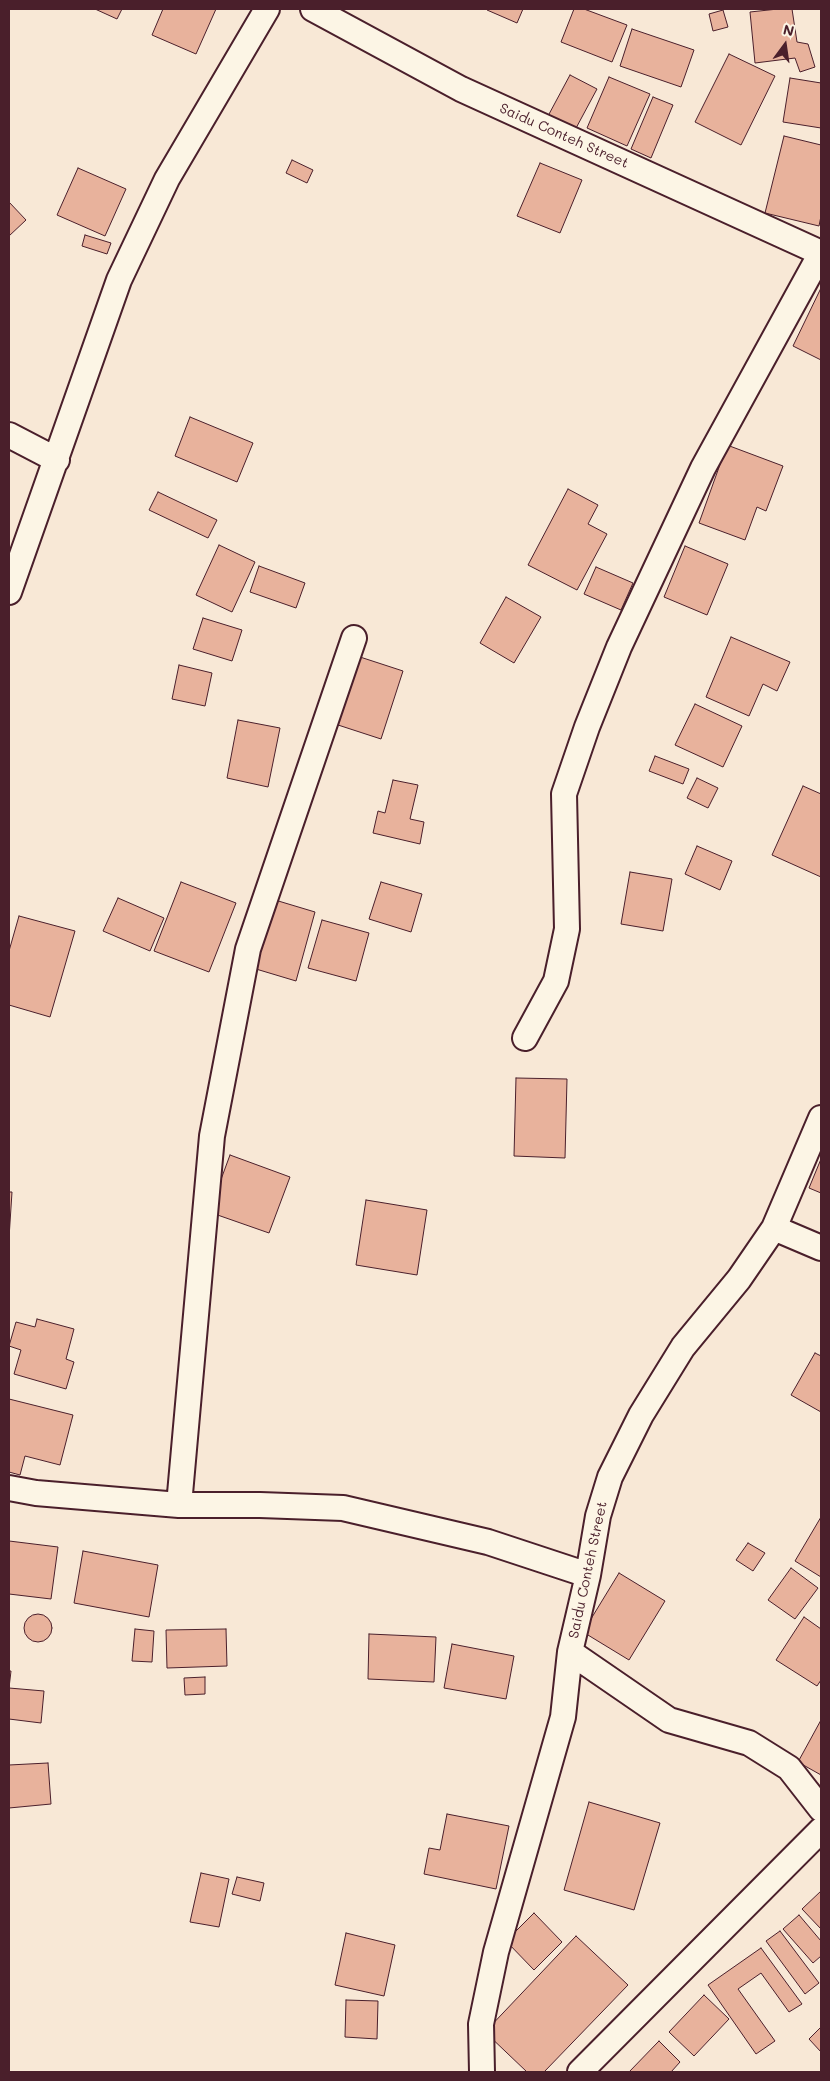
<!DOCTYPE html>
<html>
<head>
<meta charset="utf-8">
<style>
	body { margin:0 }
	#map { position:relative; width:830px; height:2081px; overflow:hidden; background:#f8e8d6; font-family:Mali,sans-serif }
	canvas { display:block }
	.frame { position:absolute; inset:0; border:10px solid #4a1f2b; pointer-events:none }
	.north { position:absolute; left:760px; top:20px; width:50px; height:50px; -webkit-text-stroke:4px #fcf5e5; paint-order:stroke; rotate:14deg; font-size:14px; font-weight:700; line-height:20px; text-align:center; color:#4a1f2b }
	.north::after { content:''; display:block; margin:auto; width:18px; height:22px; background:#4a1f2b; clip-path:polygon(50% 0,100% 100%,50% 72%,0 100%) }
</style>
</head>
<body>
<div id="map">
<canvas width="830" height="2081"></canvas>
<div class="frame"></div>
<div class="north">N</div>
</div>
<script>
const g = document.querySelector('canvas').getContext('2d');
g.lineJoin = 'round';
function paint(path, color) {
  g.fillStyle = color;
  g.fill(path, 'evenodd');
}
function poly(rows) {
  const path = new Path2D();
  for (const r of rows) {
    if (r.length === 3) {
      path.moveTo(r[0] + r[2], r[1]);
      path.arc(r[0], r[1], r[2], 0, 2 * Math.PI);
      continue;
    }
    path.moveTo(r[0], r[1]);
    for (let i = 2; i < r.length; i += 2) path.lineTo(r[i], r[i + 1]);
  }
  return path;
}
function stroke(path, color, width, dash) {
  g.strokeStyle = color;
  g.lineWidth = width;
  g.lineCap = dash ? 'butt' : 'round';
  g.setLineDash(dash || []);
  g.stroke(path);
}
function drawText(font, color, halo, rows, align = 'center') {
  g.font = font + ' Mali,sans-serif';
  g.lineWidth = 4;
  g.setLineDash([]);
  g.textBaseline = 'middle';
  g.strokeStyle = halo;
  g.fillStyle = color;
  for (const [text, x, y, turn = 0] of rows) {
    g.save();
    g.translate(x, y);
    g.rotate((+turn || 0) * Math.PI / 180);
    g.textAlign = isNaN(turn) ? turn : align;
    if (halo) g.strokeText(text, 0, 0);
    g.fillText(text, 0, 0);
    g.restore();
  }
}
const building = poly([
	[95,9,122,9,117,19,95,9],
	[163,9,216,9,196,54,152,35,163,9],
	[488,9,523,9,517,23,487,10,488,9],
	[574,9,584,9,627,25,612,62,561,42,574,9],
	[778,9,792,9,797,42,808,44,815,67,800,72,795,58,755,63,750,12,778,9],
	[723,10,728,27,713,31,709,14,723,10],
	[632,29,694,50,681,87,620,66,632,29],
	[729,54,775,76,741,145,695,122,729,54],
	[570,75,597,89,575,130,548,116,570,75],
	[609,77,650,94,627,146,587,128,609,77],
	[790,78,821,83,821,128,783,122,790,78],
	[653,97,673,105,651,158,631,149,653,97],
	[784,136,821,145,821,216,819,226,765,213,784,136],
	[292,160,313,170,307,183,286,173,292,160],
	[540,163,582,180,560,233,517,216,540,163],
	[78,168,126,189,105,236,57,215,78,168],
	[9,202,26,220,9,236,9,202],
	[85,235,111,243,107,254,82,246,85,235],
	[821,288,821,360,793,346,821,288],
	[190,417,253,443,237,482,175,456,190,417],
	[727,445,783,466,766,511,757,507,745,540,699,523,727,445],
	[568,489,598,505,588,524,607,534,577,590,528,565,568,489],
	[158,492,217,520,208,538,149,510,158,492],
	[219,545,255,562,232,612,196,595,219,545],
	[685,546,728,564,707,615,664,597,685,546],
	[259,566,305,583,296,608,250,592,259,566],
	[596,567,633,583,621,610,584,594,596,567],
	[506,597,541,617,514,663,480,643,506,597],
	[203,618,242,630,232,661,193,649,203,618],
	[731,637,790,662,777,691,763,684,749,716,706,697,731,637],
	[357,656,403,671,381,739,335,724,357,656],
	[179,665,212,673,205,706,172,699,179,665],
	[695,704,742,726,723,767,675,745,695,704],
	[238,720,280,728,268,787,227,778,238,720],
	[655,756,689,769,683,784,649,771,655,756],
	[697,778,718,788,708,808,687,798,697,778],
	[393,780,418,785,410,819,424,822,420,844,373,833,378,811,385,813,393,780],
	[803,786,821,794,821,877,772,855,803,786],
	[697,846,732,861,720,890,685,874,697,846],
	[630,872,672,879,663,931,621,924,630,872],
	[181,882,236,903,209,972,154,951,181,882],
	[381,882,422,894,411,932,369,919,381,882],
	[118,898,164,918,150,951,103,931,118,898],
	[275,900,315,912,296,981,256,969,275,900],
	[19,916,75,931,50,1017,9,1005,9,951,19,916],
	[322,920,369,933,356,981,308,968,322,920],
	[516,1078,567,1079,565,1158,514,1156,516,1078],
	[230,1155,290,1177,269,1233,209,1212,230,1155],
	[821,1159,821,1193,809,1188,821,1159],
	[9,1192,12,1192,9,1238,9,1192],
	[366,1200,427,1210,417,1275,356,1265,366,1200],
	[37,1319,74,1329,66,1359,74,1362,66,1389,14,1374,21,1350,9,1346,16,1322,35,1327,37,1319],
	[815,1353,821,1356,821,1412,791,1395,815,1353],
	[9,1399,73,1415,60,1465,25,1456,20,1475,9,1472,9,1399],
	[821,1517,821,1577,795,1561,821,1517],
	[9,1541,58,1547,51,1599,9,1594,9,1541],
	[748,1543,765,1553,753,1571,736,1560,748,1543],
	[83,1551,158,1565,149,1617,74,1603,83,1551],
	[791,1568,818,1588,795,1619,768,1600,791,1568],
	[619,1573,665,1601,629,1660,583,1632,619,1573],
	[38,1628,14],
	[804,1617,821,1629,821,1680,817,1686,776,1660,804,1617],
	[135,1629,154,1631,152,1662,132,1661,135,1629],
	[226,1629,227,1666,167,1668,166,1630,226,1629],
	[369,1634,436,1637,434,1682,368,1679,369,1634],
	[452,1644,514,1656,506,1699,444,1688,452,1644],
	[9,1671,11,1671,9,1688,44,1691,41,1723,9,1719,9,1671],
	[205,1677,205,1694,185,1695,184,1678,205,1677],
	[821,1720,821,1775,798,1762,821,1720],
	[48,1763,51,1804,9,1808,9,1765,48,1763],
	[589,1802,660,1823,634,1910,564,1890,589,1802],
	[447,1814,509,1826,496,1889,424,1874,429,1848,440,1850,447,1814],
	[201,1873,229,1879,219,1927,190,1922,201,1873],
	[237,1877,264,1883,260,1901,232,1894,237,1877],
	[821,1891,821,1929,802,1909,821,1891],
	[534,1913,562,1942,534,1970,506,1941,534,1913],
	[799,1915,821,1941,821,1956,813,1963,783,1929,799,1915],
	[780,1931,819,1983,805,1994,766,1941,780,1931],
	[346,1933,395,1945,384,1996,335,1985,346,1933],
	[576,1936,628,1985,544,2072,527,2072,485,2032,576,1936],
	[761,1948,802,2004,789,2012,761,1973,738,1989,775,2041,756,2054,708,1985,761,1948],
	[704,1995,729,2019,694,2056,669,2032,704,1995],
	[346,2000,378,2001,377,2039,345,2037,346,2000],
	[821,2027,821,2052,809,2039,821,2027],
	[659,2041,680,2062,671,2072,629,2072,659,2041]
]);
const minor = poly([
	[313,9,461,89,821,253],
	[9,435,57,460],
	[9,592,119,280,167,179,267,9],
	[525,1038,556,981,567,929,564,794,587,727,619,647,703,468,821,253],
	[774,1228,821,1248],
	[9,1488,36,1493,179,1505,260,1505,343,1508,488,1542,588,1575],
	[179,1505,212,1136,248,949,354,638],
	[570,1652,669,1720,749,1743,789,1768,821,1809],
	[482,2072,481,2024,496,1952,563,1717,570,1652,588,1575,598,1516,610,1477,641,1415,683,1347,739,1279,774,1228,821,1118],
	[580,2072,821,1830]
]);
const streetNames = [
	["Saidu Conteh Street",564,136,24],
	["Saidu Conteh Street",588,1570,-78]
];
paint(building, '#e8b29c');
stroke(building, '#4a1f2b', 1);
stroke(minor, '#4a1f2b', 28);
stroke(minor, '#fcf5e5', 24);
drawText('14px', '#4a1f2b', '#fcf5e5', streetNames);
</script>
</body>
</html>
